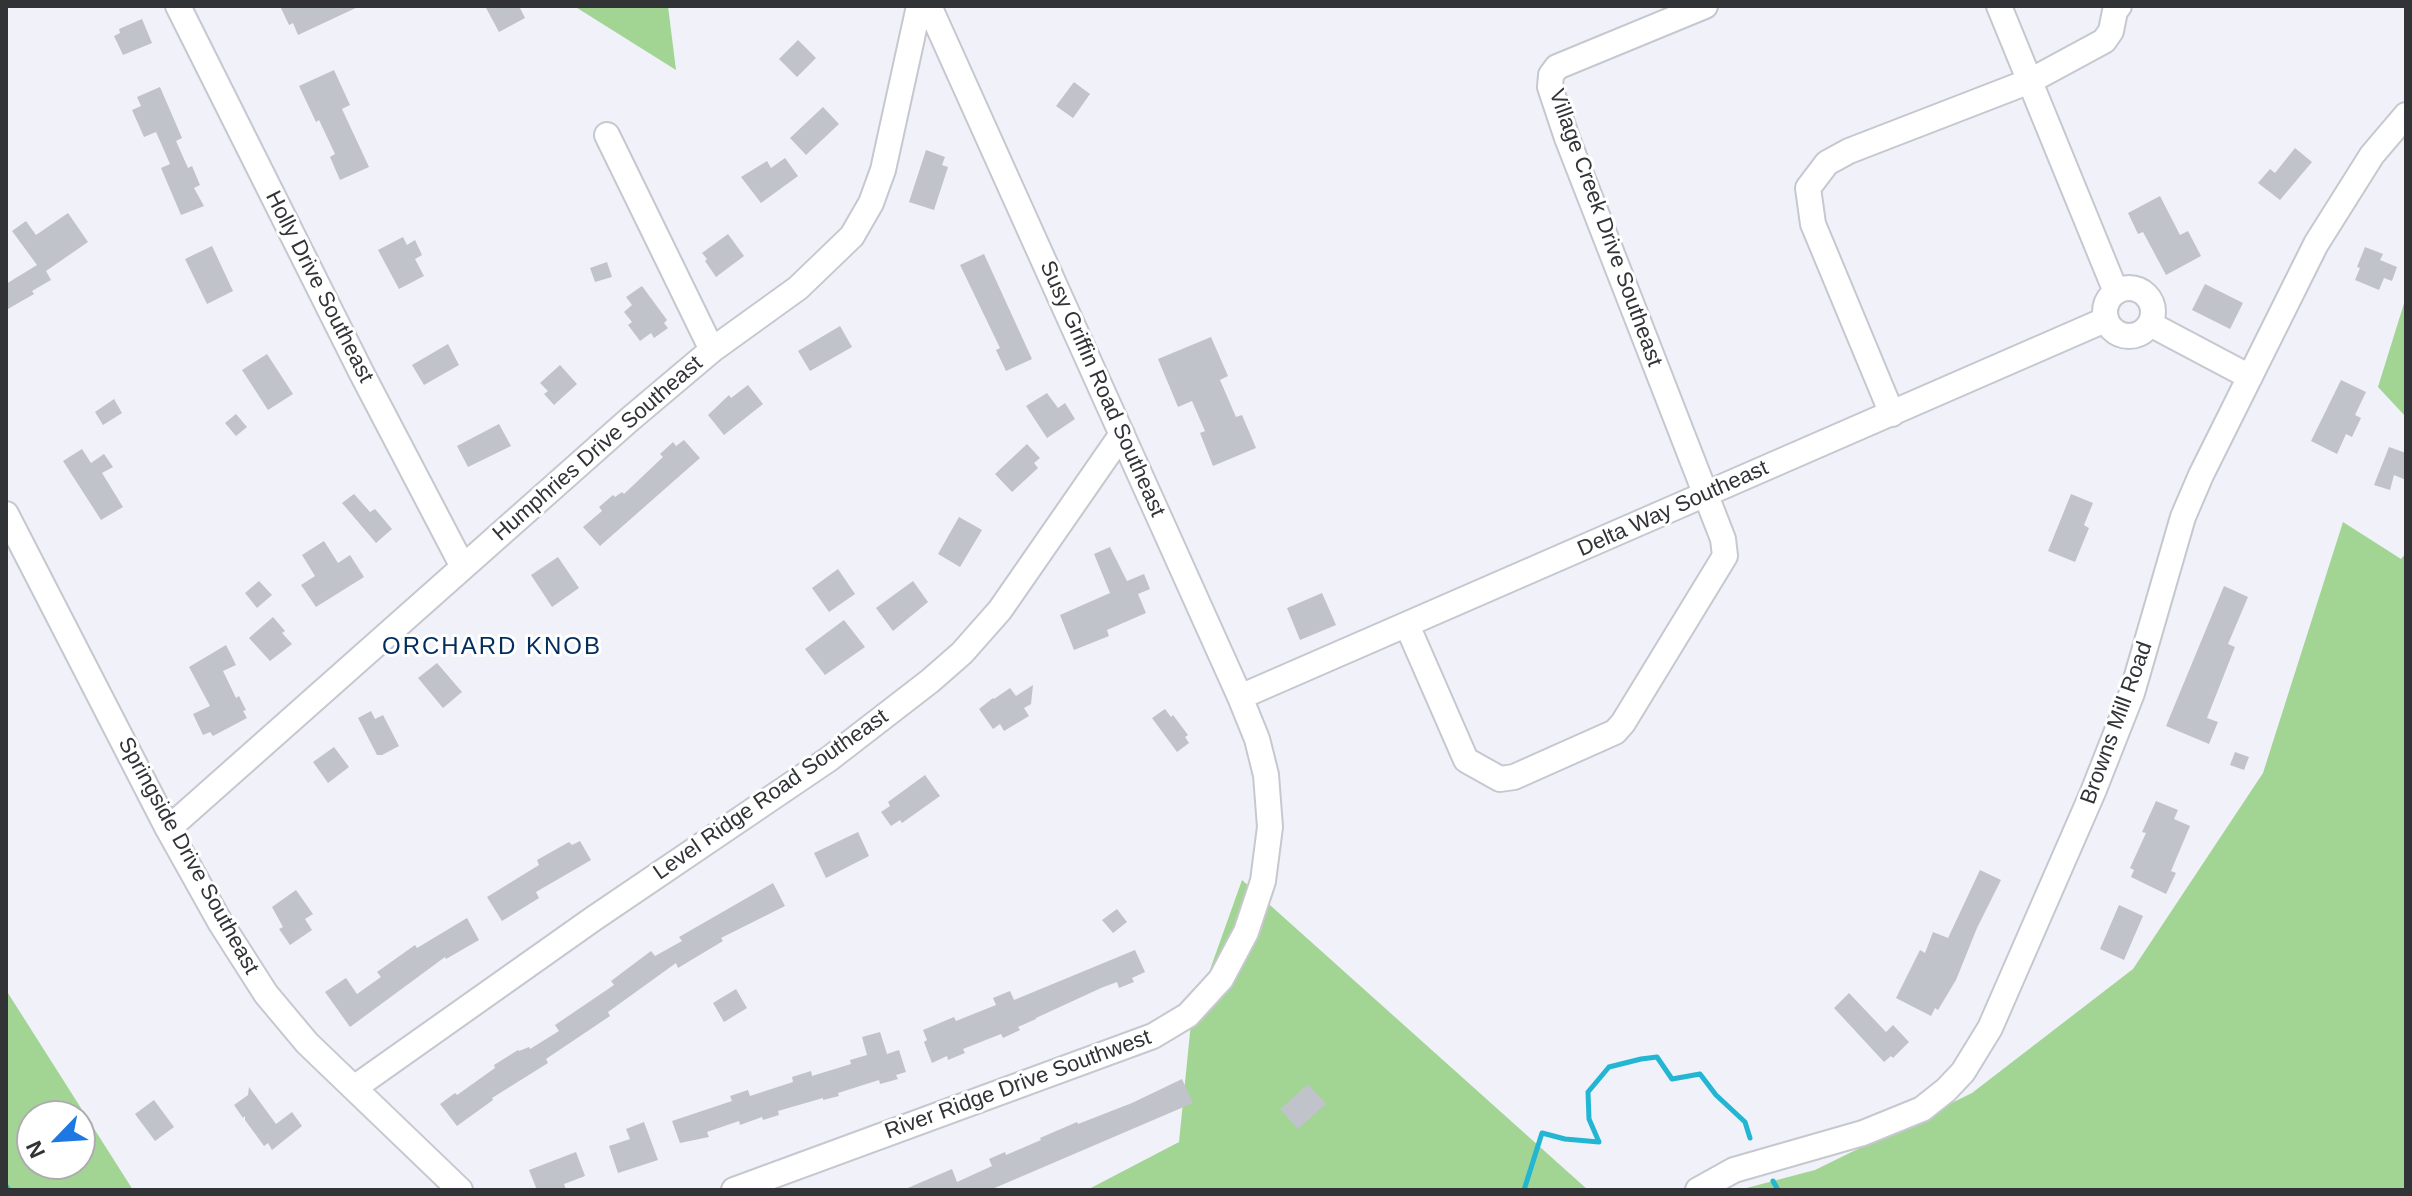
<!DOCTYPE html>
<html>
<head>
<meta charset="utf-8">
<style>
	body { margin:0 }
	#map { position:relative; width:2412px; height:1196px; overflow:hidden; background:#f0f1f9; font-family:Helvetica,sans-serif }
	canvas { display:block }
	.frame { position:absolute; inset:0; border:8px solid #323336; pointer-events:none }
	.north { position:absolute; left:16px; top:1100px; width:80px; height:80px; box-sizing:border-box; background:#fff; border:2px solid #adadaf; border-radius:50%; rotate:245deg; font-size:22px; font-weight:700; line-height:32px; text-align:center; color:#323336 }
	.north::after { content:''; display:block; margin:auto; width:28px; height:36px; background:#1e78e2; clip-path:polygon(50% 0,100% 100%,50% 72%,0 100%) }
</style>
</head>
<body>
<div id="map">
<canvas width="2412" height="1196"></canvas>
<div class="frame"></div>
<div class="north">N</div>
</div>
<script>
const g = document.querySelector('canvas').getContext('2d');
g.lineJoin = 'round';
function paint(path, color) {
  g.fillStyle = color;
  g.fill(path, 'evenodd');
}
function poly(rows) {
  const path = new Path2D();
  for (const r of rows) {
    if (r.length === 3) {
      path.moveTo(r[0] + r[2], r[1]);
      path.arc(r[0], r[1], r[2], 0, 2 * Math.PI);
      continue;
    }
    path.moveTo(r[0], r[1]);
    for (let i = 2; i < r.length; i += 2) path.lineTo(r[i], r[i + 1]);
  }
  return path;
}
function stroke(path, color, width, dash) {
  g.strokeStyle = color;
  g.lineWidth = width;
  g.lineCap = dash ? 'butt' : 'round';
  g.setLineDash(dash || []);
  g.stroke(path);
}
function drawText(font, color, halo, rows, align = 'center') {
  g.font = font + ' Helvetica,sans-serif';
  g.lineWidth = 6;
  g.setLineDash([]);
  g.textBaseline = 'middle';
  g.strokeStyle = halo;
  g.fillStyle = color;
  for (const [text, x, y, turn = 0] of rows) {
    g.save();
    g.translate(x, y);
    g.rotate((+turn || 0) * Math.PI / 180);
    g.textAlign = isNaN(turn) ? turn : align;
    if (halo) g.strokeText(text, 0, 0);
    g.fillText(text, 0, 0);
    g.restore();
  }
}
const green = poly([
	[574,6,668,6,676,70],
	[2406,297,2406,417,2378,387],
	[2343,522,2401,559,2406,553,2406,1190,1739,1190,1815,1170,1972,1093,2133,969,2263,773],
	[1242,880,1588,1190,1087,1190,1179,1142,1191,1023],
	[6,990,133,1190,6,1190],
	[80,1116,80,1164,32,1164,32,1116]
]);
const stream = poly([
	[1773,1181,1778,1190],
	[6,1186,9,1190],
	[1524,1190,1542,1133,1565,1139,1599,1142,1589,1119,1588,1092,1609,1067,1641,1059,1657,1057,1672,1079,1700,1074,1716,1095,1745,1122,1750,1138]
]);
const building = poly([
	[280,6,360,6,298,35,293,23,289,25],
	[485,6,519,6,525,18,499,32],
	[142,19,152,43,123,55,114,36,120,33,119,29],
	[798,40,816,58,797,77,779,59],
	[334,70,350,105,342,109,369,167,340,180,330,157,335,154,319,120,316,122,299,86],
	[1074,82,1090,94,1073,118,1056,106],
	[160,87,182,138,176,141,188,168,192,166,200,185,194,188,204,206,181,215,161,168,170,164,156,132,144,137,132,110,141,106,137,97],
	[823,107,839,124,806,155,790,138],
	[2295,148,2312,162,2280,200,2258,183,2270,169,2275,173],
	[926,150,945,157,942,165,948,167,934,210,909,202],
	[785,158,798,176,761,203,741,177,767,161,771,168],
	[2160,196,2180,235,2188,231,2201,256,2166,275,2143,232,2138,234,2128,213],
	[68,213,88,242,46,271,51,280,32,291,34,294,6,310,6,284,37,265,12,231,26,221,36,235],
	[728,234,744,256,716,277,705,261,707,259,702,253],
	[403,237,407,245,415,240,422,255,415,259,424,276,399,289,378,250],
	[212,246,233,291,207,304,185,259],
	[2365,247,2383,254,2380,260,2397,267,2392,281,2384,278,2379,290,2355,280,2360,268,2357,267],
	[984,254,1032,359,1006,371,996,350,1000,348,960,265],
	[607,262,612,277,595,282,590,268],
	[2205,284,2243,303,2230,329,2192,310],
	[642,286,667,320,664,323,668,328,654,338,651,333,640,341,628,325,632,322,624,312,632,305,626,297],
	[840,326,852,347,810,371,798,351],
	[1211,337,1228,376,1220,380,1236,417,1242,415,1256,448,1213,466,1200,433,1205,431,1192,401,1178,407,1158,359],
	[448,344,459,365,424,385,412,365],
	[267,354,293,394,268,410,242,370],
	[560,365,577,384,554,405,544,394,548,391,540,383],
	[2341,380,2366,392,2355,415,2361,418,2352,437,2346,434,2337,454,2311,441],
	[748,385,763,404,724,435,708,415,729,395,731,398],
	[1047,393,1058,408,1065,403,1075,419,1047,438,1026,406],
	[114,399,122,413,103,425,95,412],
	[236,414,247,427,236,436,225,423],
	[499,424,511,446,468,467,457,446],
	[684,440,700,458,600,546,583,527,602,511,599,507,613,495,615,497,622,492,624,494,663,457,660,454,673,442,676,446],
	[1027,444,1040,458,1034,463,1038,468,1012,492,995,474],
	[2389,447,2406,453,2406,480,2394,475,2390,490,2374,485],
	[82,449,91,463,104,454,113,467,102,473,123,507,101,520,63,461],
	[354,494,370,512,375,509,392,529,376,543,342,503],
	[2071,494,2093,503,2084,525,2089,528,2075,562,2048,551],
	[959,517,982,530,960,567,938,554],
	[324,541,338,563,350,555,364,577,316,607,301,585,315,576,302,555],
	[1110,547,1127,581,1144,574,1150,589,1138,594,1146,613,1107,630,1109,636,1074,650,1060,615,1110,593,1094,554],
	[558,557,579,588,552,607,531,575],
	[838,569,855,594,829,612,812,588],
	[259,581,272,595,257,608,245,593],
	[913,581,928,602,893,631,876,608],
	[2224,586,2248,597,2228,644,2235,647,2207,718,2218,722,2209,744,2166,726],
	[1322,593,1336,625,1300,640,1287,608],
	[273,617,285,631,282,633,292,644,270,661,249,638],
	[844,620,865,647,825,675,805,649],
	[226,645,236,665,223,671,236,698,239,696,246,710,243,711,247,718,213,736,210,732,203,735,193,714,210,706,189,667],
	[437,663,462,692,443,708,418,678],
	[1033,685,1031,704,1024,708,1029,716,1004,731,1000,724,993,729,979,709,993,698,994,699,1010,688,1016,696],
	[1165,709,1171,717,1173,715,1188,735,1185,737,1189,743,1177,752,1152,718],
	[371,711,375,719,383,715,399,746,382,755,377,755,358,718],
	[334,747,349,767,328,783,313,762],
	[2235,752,2249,757,2244,770,2230,765],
	[925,775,940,796,902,823,900,820,891,826,881,812,890,806,888,802],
	[2156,801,2178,810,2174,819,2190,826,2171,871,2176,873,2166,894,2131,877,2134,870,2130,868,2146,833,2142,832],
	[858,832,869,856,826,878,814,853],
	[580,841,591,860,536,892,539,898,502,921,487,897,539,865,537,860,569,842,572,845],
	[1980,870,2001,880,1977,928,1956,980,1938,1010,1935,1008,1931,1016,1896,998,1920,950,1925,953,1933,932,1948,938],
	[773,883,785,906,721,938,723,941,678,968,676,963,608,1012,610,1016,546,1059,548,1063,492,1098,493,1100,457,1126,440,1104,455,1093,457,1095,495,1068,494,1065,518,1050,519,1051,529,1047,530,1049,559,1031,555,1025,614,985,611,981,651,951,655,956,682,941,679,937],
	[296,890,313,914,305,919,312,930,290,945,279,929,283,927,272,907],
	[2119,905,2143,916,2124,960,2100,949],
	[1117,909,1127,922,1113,933,1102,920],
	[467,918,479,940,446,959,445,957,350,1027,325,992,346,978,357,994,381,977,377,972,415,945,417,948],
	[1135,950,1145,972,1132,978,1134,982,1119,988,1117,982,1101,988,1036,1018,1036,1019,1018,1027,1020,1030,1003,1038,1001,1034,963,1049,965,1053,948,1060,947,1056,932,1063,924,1042,927,1040,923,1030,954,1017,956,1021,996,1005,993,998,1010,991,1014,1000],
	[736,989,747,1008,724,1022,713,1003],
	[1849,993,1886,1032,1893,1025,1909,1042,1893,1058,1891,1056,1884,1062,1834,1008],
	[880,1032,887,1054,899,1050,906,1072,896,1075,898,1079,880,1084,879,1080,838,1093,839,1096,823,1100,823,1098,778,1111,779,1115,763,1120,762,1117,740,1125,739,1121,707,1132,709,1137,680,1143,672,1121,732,1101,730,1096,748,1090,750,1096,793,1082,792,1077,811,1071,812,1076,851,1064,850,1060,867,1055,862,1037],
	[1182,1079,1193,1103,990,1190,903,1190,952,1169,957,1182,992,1166,989,1159,1005,1152,1006,1155,1041,1140,1040,1138,1077,1122,1078,1124,1132,1103],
	[1308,1084,1326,1104,1298,1129,1280,1109],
	[249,1087,276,1124,292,1112,302,1126,272,1150,268,1143,264,1146,245,1120,245,1116,243,1118,234,1105,248,1095],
	[154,1100,174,1127,155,1141,135,1114],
	[644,1122,658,1160,618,1173,609,1146,630,1139,626,1129],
	[576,1152,585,1176,564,1184,566,1190,537,1190,529,1170]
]);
const minor = poly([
	[178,6,361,372,463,567],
	[1999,6,2116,292],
	[607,135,712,350],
	[2129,312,24],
	[2150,324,2250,377],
	[1892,414,1813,224,1808,188,1827,163,1849,151,2030,81,2104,41,2111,31,2115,11,2119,6],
	[6,514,168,829,220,922,266,994,307,1043,460,1190],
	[1407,625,1466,760,1500,779,1514,777,1615,732,1623,723,1725,556,1723,539,1567,138,1550,87,1551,75,1557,67,1705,6],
	[1240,697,2105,320],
	[168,829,629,420,712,350,798,288,852,236,871,203,883,170,919,6],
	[354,1088,593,919,829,759,930,681,962,653,1000,610,1122,434],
	[734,1190,1153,1036,1188,1015,1221,979,1246,932,1263,881,1270,827,1266,775,1257,739,1240,697,929,6],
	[1698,1190,1734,1170,1863,1133,1922,1109,1946,1090,1963,1072,1990,1028,2093,792,2132,693,2183,517,2201,475,2316,244,2372,155,2406,115]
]);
const streetNames = [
	["Village Creek Drive Southeast",1605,228,70],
	["Holly Drive Southeast",319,287,63],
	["Susy Griffin Road Southeast",1102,389,66],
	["Humphries Drive Southeast",598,449,-41],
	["Delta Way Southeast",1673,509,-24],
	["Browns Mill Road",2117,723,-70],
	["Level Ridge Road Southeast",771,795,-35],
	["Springside Drive Southeast",188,856,61],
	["River Ridge Drive Southwest",1018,1085,-20]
];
const neighbourhoodNames = [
	["ORCHARD KNOB",492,647]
];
paint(green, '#a2d493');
stroke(stream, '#22b6d3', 5);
paint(building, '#c1c3ca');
stroke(minor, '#c6c8d0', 28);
stroke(minor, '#fff', 24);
drawText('22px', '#323336', '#fff', streetNames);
g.letterSpacing = '2px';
drawText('24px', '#022d5f', '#fff', neighbourhoodNames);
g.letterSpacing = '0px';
</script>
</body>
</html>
